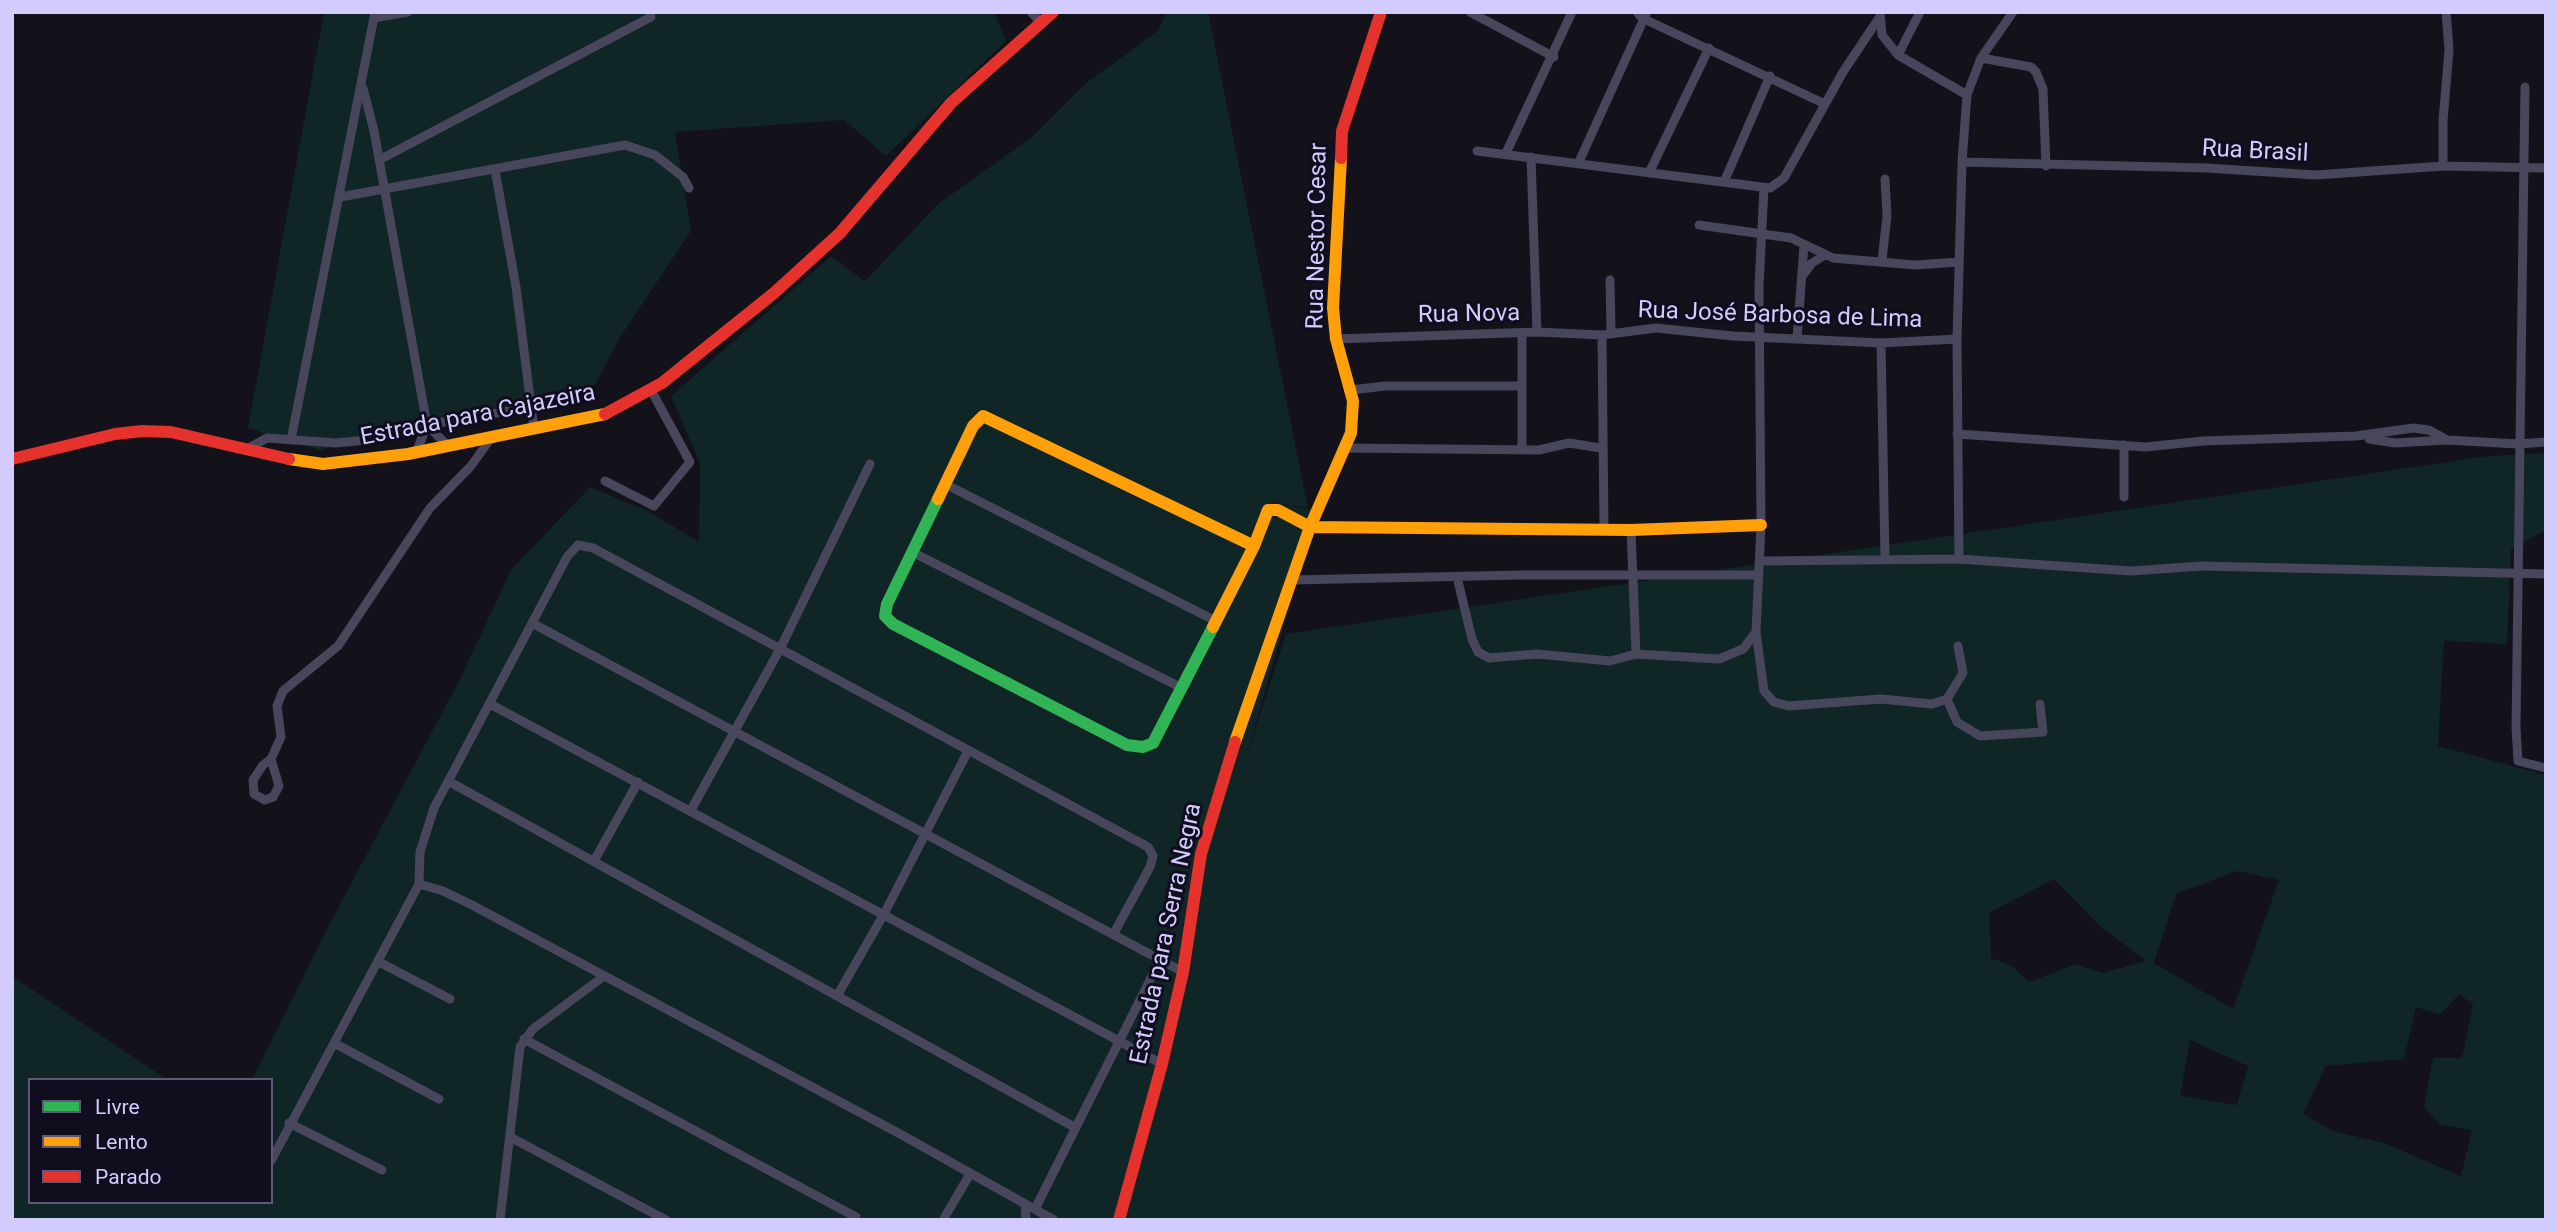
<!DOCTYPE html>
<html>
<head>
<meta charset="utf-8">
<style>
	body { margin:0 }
	#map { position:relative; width:2558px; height:1232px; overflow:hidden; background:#13111a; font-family:Roboto,sans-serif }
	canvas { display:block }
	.frame { position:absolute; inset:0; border:14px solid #d1ccfd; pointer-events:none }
	.legend { position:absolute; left:28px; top:1078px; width:245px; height:126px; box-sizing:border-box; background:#100d1e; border:2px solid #5d5977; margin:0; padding:9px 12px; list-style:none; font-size:21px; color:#d1ccfd }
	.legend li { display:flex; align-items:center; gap:14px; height:35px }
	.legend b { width:35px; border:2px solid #5d5977 }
</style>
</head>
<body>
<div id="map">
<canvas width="2558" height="1232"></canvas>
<div class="frame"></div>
<ul class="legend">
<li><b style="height:9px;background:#30b455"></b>Livre</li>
<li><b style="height:9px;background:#ff9f0a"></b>Lento</li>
<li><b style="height:9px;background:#e5322d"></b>Parado</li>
</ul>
</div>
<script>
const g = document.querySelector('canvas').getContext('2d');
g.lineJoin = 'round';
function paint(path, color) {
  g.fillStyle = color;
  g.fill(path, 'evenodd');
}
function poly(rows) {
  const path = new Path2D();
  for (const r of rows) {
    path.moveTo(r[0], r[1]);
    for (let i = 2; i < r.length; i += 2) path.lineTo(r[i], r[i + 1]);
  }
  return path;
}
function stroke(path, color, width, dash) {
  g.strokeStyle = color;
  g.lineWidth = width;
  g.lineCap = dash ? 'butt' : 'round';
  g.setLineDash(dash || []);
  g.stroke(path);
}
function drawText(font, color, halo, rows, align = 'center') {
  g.font = font + ' Roboto,sans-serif';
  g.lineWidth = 6;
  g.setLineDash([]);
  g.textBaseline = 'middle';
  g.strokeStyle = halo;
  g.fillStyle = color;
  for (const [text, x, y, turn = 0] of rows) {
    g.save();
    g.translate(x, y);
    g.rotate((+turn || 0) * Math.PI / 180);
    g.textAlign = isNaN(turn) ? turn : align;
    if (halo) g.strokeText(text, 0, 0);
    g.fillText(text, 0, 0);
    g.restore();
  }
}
const green = poly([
	[324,12,994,12,1006,41,886,156,844,120,675,132,691,231,619,339,595,385,319,450,248,428],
	[1167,12,1208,12,1308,508,1257,500,1317,511,1246,758,1286,634,2488,456,2546,453,2546,530,2511,549,2507,644,2444,641,2438,746,2546,775,2546,1220,12,1220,12,976,168,1080,30,1080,30,1202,271,1202,271,1080,252,1080,327,929,460,679,511,570,590,487,648,511,699,542,700,464,671,396,831,256,865,281,938,204,1032,137,1086,83,1158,31],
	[2237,871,2279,880,2233,1009,2154,963,2176,894],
	[2054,879,2102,928,2146,961,2102,973,2076,964,2029,982,2012,966,1991,958,1989,913],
	[2459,994,2473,1005,2462,1058,2433,1058,2424,1107,2439,1124,2472,1130,2461,1176,2384,1143,2333,1131,2303,1114,2326,1066,2404,1059,2416,1007,2440,1015],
	[2190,1040,2248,1066,2237,1105,2180,1096]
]);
const street = poly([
	[1031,12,1041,23],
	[1470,12,1554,57],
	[1637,12,1642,18,1825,104],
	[1880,12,1882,35,1898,55,1967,95],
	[374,18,408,12],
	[1898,55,1920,12],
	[1981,58,2031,67,2036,72,2043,89,2046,166],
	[2525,87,2516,728,2518,761,2546,768],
	[363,88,374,131,427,425,448,446],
	[1477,151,1770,188,1784,178,1843,72,1879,18],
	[1506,153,1572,12],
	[1531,157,1537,332],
	[379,160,651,17],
	[1962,162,2207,168,2316,175,2443,166,2546,168],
	[1578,164,1647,12],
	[2443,166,2443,121,2449,50,2446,12],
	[495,170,516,287,534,429],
	[1649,173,1709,48],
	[1724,182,1770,76],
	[1764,188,1759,286,1761,525,1756,632,1764,691,1774,702,1788,706,1881,699,1932,704,1947,699,1963,673,1958,646],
	[340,197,625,145,655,155,683,177,689,188],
	[1699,225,1791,238,1833,258,1915,265,1959,262],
	[1882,260,1887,216,1885,179],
	[1803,275,1812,263,1825,255],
	[1610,280,1611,333],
	[1522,334,1522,449],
	[1602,335,1604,529],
	[1336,339,1537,332,1602,335,1656,328,1733,336,1881,343,1957,339],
	[1797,339,1804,245],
	[1881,343,1885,558],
	[1351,390,1385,386,1521,386],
	[1957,434,2146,447,2203,441,2356,436,2413,428,2429,430,2447,440,2518,444,2546,442],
	[2369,439,2395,443,2447,440],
	[291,440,375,12],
	[1345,448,1539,450,1569,443,1601,448],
	[247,449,267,438,336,443,366,440,427,425,532,407],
	[416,453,427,425],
	[605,481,654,506,690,462,651,390],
	[947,485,1214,620],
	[2124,497,2124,445],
	[1631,530,1636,654],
	[912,552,1180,687],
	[1959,559,1957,339,1962,162,1967,95,1981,58,2013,12],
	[1760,561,1959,559,2131,571,2202,566,2546,574],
	[1457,577,1472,639,1478,652,1489,658,1537,654,1610,661,1636,654,1719,659,1743,649,1756,632],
	[1292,580,1521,575,1758,575],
	[532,623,1183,972],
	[1947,699,1957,722,1980,736,2043,732,2040,704],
	[490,704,1162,1064],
	[271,759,263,765,253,780,254,794,265,800,273,797,279,786,271,759,281,737,277,706,283,691,338,646,430,508,471,466,491,438],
	[448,781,1076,1128],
	[691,810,780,649,870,464],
	[594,861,638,782],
	[419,884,443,891,472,905,902,1135,1054,1220],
	[379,962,450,999],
	[837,996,884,914,968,751],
	[524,1039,856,1217],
	[334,1043,439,1099],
	[289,1123,382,1170],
	[510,1137,666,1220],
	[271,1161,419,884,420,852,434,808,567,557,578,545,593,548,1148,847,1153,856,1150,867,1114,933],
	[1025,1204,1026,1220],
	[1035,1209,1160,960],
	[500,1220,520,1047,533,1029,604,976],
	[943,1220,970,1174]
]);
const fast = poly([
	[938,499,887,604,885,616,893,624,1127,745,1143,747,1153,743,1213,627]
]);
const slow = poly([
	[289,459,323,464,408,454,605,414],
	[938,499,973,426,983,416,1254,546],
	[1213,627,1254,546,1268,510,1278,510,1310,527,1631,530,1761,525],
	[1235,742,1310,527,1351,433,1353,401,1336,339,1333,308,1341,158]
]);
const jam = poly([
	[1341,158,1342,131,1381,12],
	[605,414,662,383,774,293,840,233,951,103,1053,12],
	[12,459,115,434,142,431,171,432,289,459],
	[1119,1220,1162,1064,1183,972,1201,854,1235,742]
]);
const streetNames = [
	["Rua Brasil",2255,152,3],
	["Rua Nestor Cesar",1318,236,-89],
	["Rua Nova",1469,315,-1],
	["Rua José Barbosa de Lima",1780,316,2],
	["Estrada para Cajazeira",478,416,-11],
	["Estrada para Serra Negra",1167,934,-78]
];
paint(green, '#102525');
stroke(street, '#47465b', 9);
stroke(fast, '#30b455', 12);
stroke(slow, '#ff9f0a', 12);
stroke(jam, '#e5322d', 12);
drawText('24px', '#d1ccfd', '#100d1e', streetNames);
</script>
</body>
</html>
